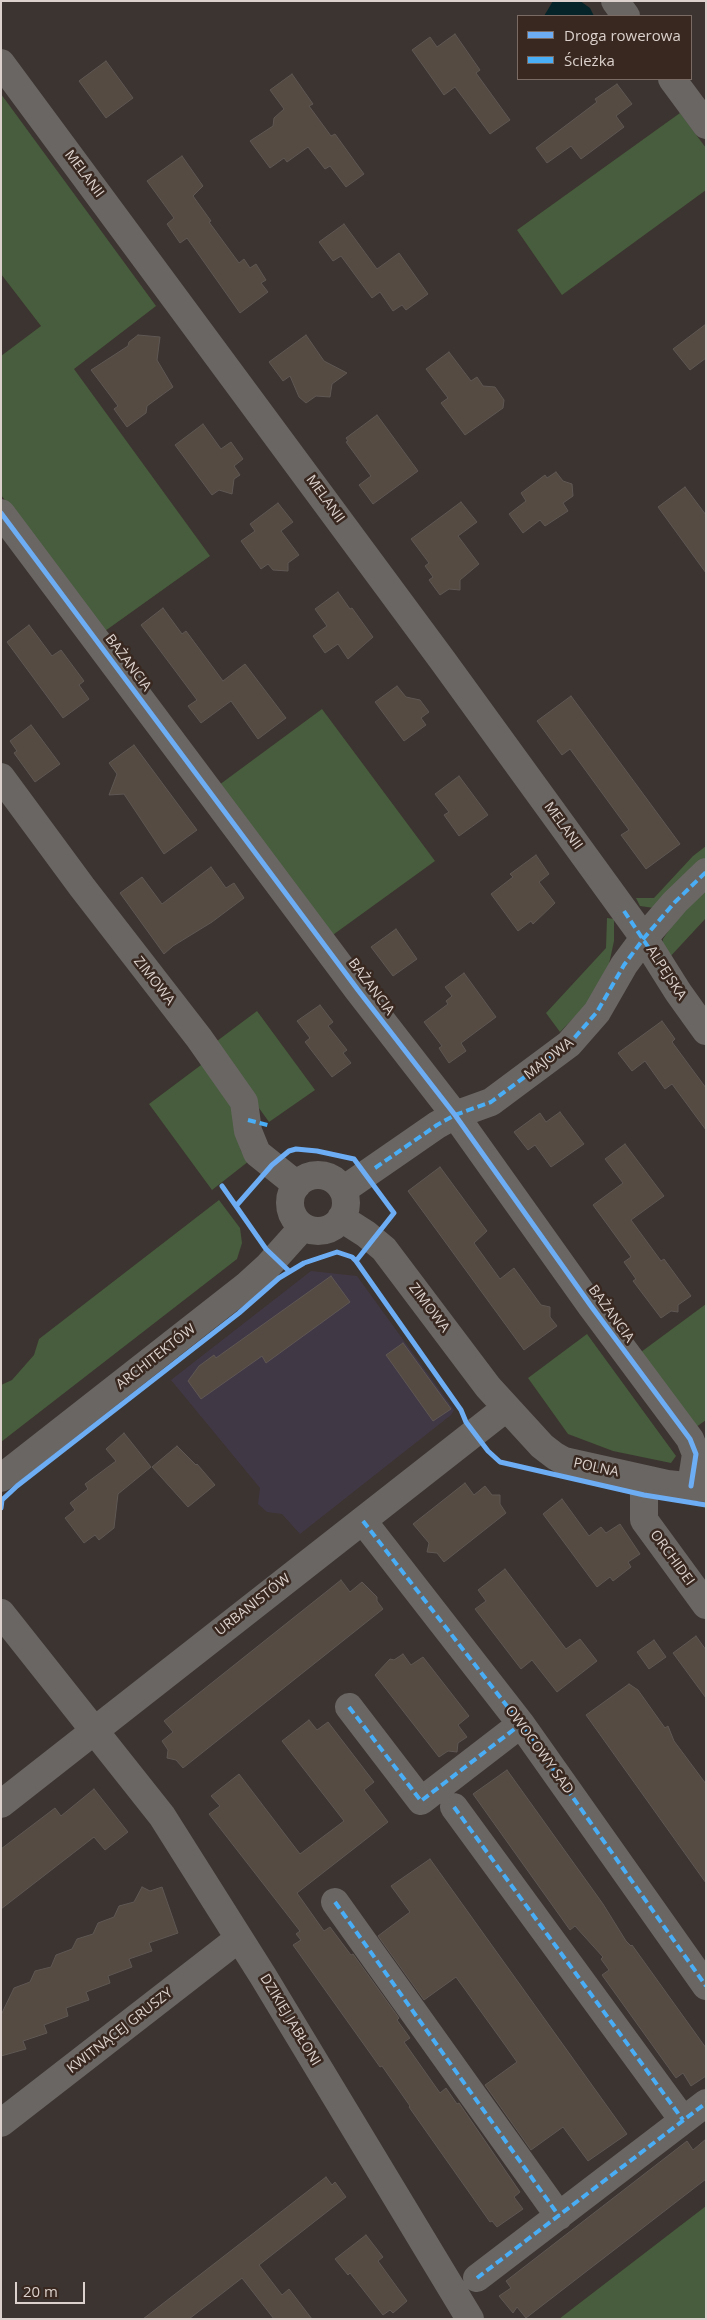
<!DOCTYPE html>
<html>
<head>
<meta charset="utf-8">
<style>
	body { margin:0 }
	#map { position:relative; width:707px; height:2320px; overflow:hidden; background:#3c3430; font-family:"Open Sans",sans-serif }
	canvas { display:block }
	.frame { position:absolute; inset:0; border:2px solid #dcd1cc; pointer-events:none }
	.legend { position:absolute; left:517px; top:15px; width:175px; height:65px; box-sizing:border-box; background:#382820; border:1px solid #7a6c65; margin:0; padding:6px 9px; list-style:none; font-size:15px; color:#dcd1cc }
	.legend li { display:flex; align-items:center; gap:10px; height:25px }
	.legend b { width:25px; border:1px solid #7a6c65 }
	.scale { position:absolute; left:15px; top:2282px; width:70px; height:22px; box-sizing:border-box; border:2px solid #dcd1cc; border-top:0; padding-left:6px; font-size:15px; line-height:18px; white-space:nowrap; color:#dcd1cc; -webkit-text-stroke:4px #382820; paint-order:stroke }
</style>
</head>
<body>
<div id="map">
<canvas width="707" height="2320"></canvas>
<div class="frame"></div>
<ul class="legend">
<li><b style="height:6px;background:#6dadf4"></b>Droga rowerowa</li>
<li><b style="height:6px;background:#49aef6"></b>Ścieżka</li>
</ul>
<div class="scale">20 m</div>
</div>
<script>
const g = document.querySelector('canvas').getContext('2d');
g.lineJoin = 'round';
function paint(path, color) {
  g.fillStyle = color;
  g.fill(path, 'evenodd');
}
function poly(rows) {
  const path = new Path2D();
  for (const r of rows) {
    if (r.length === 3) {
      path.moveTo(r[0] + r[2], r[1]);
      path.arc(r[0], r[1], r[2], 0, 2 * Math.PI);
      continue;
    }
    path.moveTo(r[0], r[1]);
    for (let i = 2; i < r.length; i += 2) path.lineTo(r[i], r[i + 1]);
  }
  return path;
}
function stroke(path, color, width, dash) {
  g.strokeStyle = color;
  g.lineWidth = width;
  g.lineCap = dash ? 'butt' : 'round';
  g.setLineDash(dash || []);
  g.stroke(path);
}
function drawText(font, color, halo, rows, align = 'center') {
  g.font = font + ' "Open Sans",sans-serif';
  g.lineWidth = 5;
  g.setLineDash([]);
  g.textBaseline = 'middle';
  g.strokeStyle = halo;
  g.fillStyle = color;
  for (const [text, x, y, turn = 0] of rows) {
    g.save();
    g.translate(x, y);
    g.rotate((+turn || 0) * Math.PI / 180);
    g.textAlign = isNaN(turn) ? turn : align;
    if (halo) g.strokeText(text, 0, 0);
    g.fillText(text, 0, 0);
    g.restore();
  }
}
const industrial = poly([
	[311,1271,357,1276,454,1410,451,1415,300,1534,282,1514,267,1512,258,1504,260,1488,171,1380]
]);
const green = poly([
	[1,94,156,306,74,369,210,556,105,631,1,495,1,356,41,326,1,274],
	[680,113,706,148,706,190,562,295,517,230],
	[322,709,435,861,330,937,219,785],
	[706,846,706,857,665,898,654,908,640,906,636,898,654,898,693,856],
	[706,889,706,918,668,959,662,945,663,939,673,924],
	[607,918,614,919,614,941,609,964,587,1004,560,1032,546,1013,606,948],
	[257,1011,315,1090,269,1122,213,1044],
	[205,1062,240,1113,237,1135,241,1151,249,1161,212,1190,149,1104],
	[219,1200,240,1228,242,1243,237,1259,1,1442,1,1385,12,1380,34,1355,39,1339],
	[706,1304,706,1420,692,1430,637,1355],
	[587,1334,676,1456,671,1463,613,1451,568,1434,528,1378],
	[706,2206,706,2319,559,2319]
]);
const water = poly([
	[553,1,580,1,590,8,594,16,544,16]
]);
const building = poly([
	[455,34,480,70,476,73,510,120,490,134,455,87,444,95,412,50,430,37,437,47,455,34],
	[106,61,133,98,106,118,79,81,106,61],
	[292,74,313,104,309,106,331,136,335,134,364,174,346,187,330,166,325,169,308,147,287,162,284,158,270,168,250,141,273,126,274,118,284,109,270,90,292,74],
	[617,84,632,104,616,116,624,127,581,159,571,146,547,163,536,148,597,102,595,99,617,84],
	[182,156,203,186,193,196,211,221,209,222,239,263,244,259,250,268,256,264,266,280,261,283,268,292,240,313,187,238,180,243,167,224,174,218,147,181,182,156],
	[344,224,377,269,399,253,428,294,406,310,402,305,393,311,380,292,372,298,341,256,333,261,319,242,344,224],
	[706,324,706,358,690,370,673,349,706,324],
	[138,335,160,337,157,360,173,387,147,406,146,413,127,427,114,409,118,406,91,370,128,346,129,342,138,335],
	[306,335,324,361,347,373,332,384,330,397,316,396,306,403,299,397,290,376,283,381,269,362,306,335],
	[449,352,471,381,477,377,483,386,495,387,504,400,503,408,465,435,441,403,448,398,426,369,449,352],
	[377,415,418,471,373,504,359,485,371,476,346,442,348,441,346,438,377,415],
	[203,424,221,449,231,442,243,459,234,466,240,475,234,479,232,494,219,490,212,495,175,445,203,424],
	[556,472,563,481,572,484,573,496,563,503,568,511,545,526,540,520,523,533,509,514,526,501,521,493,545,475,547,478,556,472],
	[685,487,706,515,706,573,658,507,685,487],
	[461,502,477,522,458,536,479,564,460,580,460,590,449,589,440,595,429,580,433,577,425,566,429,563,411,539,461,502],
	[278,503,293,522,281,531,299,555,288,563,288,571,273,570,268,564,261,569,241,541,255,531,250,524,278,503],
	[338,592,350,609,352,608,373,637,348,659,338,644,325,653,313,636,327,626,315,609,338,592],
	[163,608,182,634,186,631,223,681,245,664,286,718,258,739,231,701,201,723,188,706,197,700,141,625,163,608],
	[29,625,52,656,61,650,84,681,79,685,89,699,63,718,7,642,29,625],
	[397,686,406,697,420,700,429,712,421,718,426,725,404,741,375,702,397,686],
	[571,696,680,844,646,869,621,835,629,830,570,749,562,755,537,721,571,696],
	[31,725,60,764,35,782,14,753,17,751,10,741,31,725],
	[134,745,197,830,164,854,124,794,109,795,117,774,109,763,134,745],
	[459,776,488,815,459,836,444,815,449,812,435,794,459,776],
	[536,855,549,874,539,882,555,903,533,924,531,921,518,931,491,894,513,877,510,874,536,855],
	[211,867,226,888,234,883,244,898,212,922,173,946,164,954,120,893,142,877,162,904,211,867],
	[396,929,417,959,393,976,371,947,396,929],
	[464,973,496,1017,461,1043,466,1051,449,1063,439,1048,442,1046,424,1022,448,1004,446,1001,452,996,445,987,464,973],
	[320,1005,333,1022,328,1026,347,1050,343,1053,351,1063,332,1077,305,1042,310,1038,297,1021,320,1005],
	[662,1021,675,1039,672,1042,706,1088,706,1130,672,1084,665,1089,645,1061,632,1071,618,1053,662,1021],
	[560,1112,584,1144,551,1167,535,1145,528,1150,514,1132,540,1113,546,1122,560,1112],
	[625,1144,664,1196,631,1220,661,1261,664,1259,691,1296,678,1305,678,1312,671,1311,661,1318,633,1281,636,1279,624,1262,631,1257,593,1205,623,1183,605,1159,625,1144],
	[440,1167,487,1231,474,1243,500,1279,514,1268,541,1305,550,1307,550,1317,557,1326,524,1350,408,1191,440,1167],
	[331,1276,350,1302,266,1363,262,1356,201,1399,188,1381,199,1366,214,1355,216,1358,331,1276],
	[403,1343,451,1409,433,1421,386,1355,403,1343],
	[124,1433,151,1467,118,1494,114,1528,99,1540,95,1535,84,1543,65,1518,75,1510,70,1503,88,1489,85,1484,116,1461,106,1449,124,1433],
	[177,1446,196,1465,197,1464,215,1485,188,1507,152,1467,177,1446],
	[465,1483,474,1495,485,1486,492,1495,500,1495,500,1504,506,1513,444,1562,437,1553,427,1552,429,1543,413,1524,465,1483],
	[562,1499,589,1536,601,1527,606,1533,620,1524,640,1554,628,1562,631,1567,613,1581,610,1577,597,1587,543,1514,562,1499],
	[505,1569,566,1649,580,1639,597,1661,557,1692,532,1660,521,1669,475,1609,486,1601,478,1590,505,1569],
	[341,1580,350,1592,362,1582,377,1597,377,1601,383,1609,183,1768,176,1760,167,1758,168,1750,162,1741,173,1732,164,1721,341,1580],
	[696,1636,706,1650,706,1698,673,1653,696,1636],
	[654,1640,666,1657,649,1669,637,1652,654,1640],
	[403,1654,411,1665,423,1657,469,1716,458,1725,467,1737,458,1743,457,1752,448,1751,439,1757,375,1675,390,1659,394,1660,403,1654],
	[629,1684,638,1690,665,1728,668,1726,674,1741,706,1784,706,1883,586,1715,629,1684],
	[309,1720,317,1730,328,1722,374,1782,364,1790,388,1822,297,1893,324,1931,330,1927,351,1955,353,1954,399,2018,397,2020,410,2038,404,2042,440,2093,446,2088,457,2104,459,2103,520,2192,514,2197,523,2209,497,2227,492,2221,490,2222,409,2107,410,2106,382,2066,380,2067,293,1945,301,1940,296,1934,300,1931,209,1814,220,1806,211,1796,239,1774,300,1854,344,1821,282,1741,309,1720],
	[507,1770,603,1904,626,1941,631,1946,632,1945,706,2048,706,2076,691,2086,683,2073,676,2078,602,1975,609,1970,601,1959,603,1957,575,1926,570,1930,473,1794,507,1770],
	[94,1789,128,1832,105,1850,94,1837,1,1909,1,1849,55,1808,61,1816,94,1789],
	[430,1859,627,2134,588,2161,563,2127,531,2150,485,2085,517,2062,505,2045,456,1977,424,2000,378,1936,410,1912,391,1886,430,1859],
	[142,1887,150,1891,162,1887,178,1933,149,1943,152,1951,129,1959,132,1967,108,1976,110,1983,86,1992,89,2000,66,2008,68,2016,44,2025,47,2033,23,2041,26,2049,1,2056,1,2015,14,1988,30,1982,35,1971,51,1967,56,1955,72,1949,77,1939,93,1934,98,1923,114,1917,119,1906,134,1902,142,1887],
	[706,2139,706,2179,526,2318,517,2307,513,2313,499,2296,511,2288,506,2281,687,2141,693,2150,706,2139],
	[326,2177,332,2185,335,2182,346,2197,259,2265,282,2295,289,2289,312,2319,274,2319,242,2278,189,2319,143,2319,326,2177],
	[366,2235,383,2257,378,2261,407,2301,393,2313,390,2310,383,2315,350,2273,348,2275,335,2259,366,2235]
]);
const minor = poly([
	[615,1,626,16],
	[1,63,443,661,644,938,678,992,706,1031],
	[672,79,706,125],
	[1,513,358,990,455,1115,591,1306,690,1439,696,1454,691,1486],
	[1,777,82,887,199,1038,244,1102,248,1131,257,1153,297,1185],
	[318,1203,28],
	[343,1190,437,1125,455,1115,491,1102,569,1044,597,1012,624,965,644,938,675,902,706,872],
	[341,1218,366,1234,384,1249,488,1387,542,1446,555,1456,564,1461,667,1484,706,1488],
	[1,1478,246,1286,268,1266,303,1227],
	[648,1480,644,1495,644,1520,706,1605],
	[363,1521,521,1724,706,1986],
	[1,1613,162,1816,263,1976,470,2319],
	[349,1707,421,1801,521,1724],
	[1,1804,506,1408],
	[454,1807,683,2120],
	[335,1902,559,2216],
	[1,2123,238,1939],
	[477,2278,706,2103]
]);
const quiet = poly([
	[624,911,661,966],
	[248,1120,271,1126],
	[375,1168,437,1125,455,1115,491,1102,569,1044,597,1012,624,965,644,938,675,902,706,872],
	[363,1521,521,1724,706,1986],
	[349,1707,421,1801,521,1724],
	[454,1807,683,2120],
	[335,1902,559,2216],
	[477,2278,706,2103]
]);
const cycleway = poly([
	[1,513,358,990,455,1115,591,1306,690,1439,696,1454,691,1486],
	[222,1186,266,1249,289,1271],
	[236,1206,272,1165,289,1151,296,1149,317,1151,354,1159,394,1213,356,1261],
	[1,1508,2,1500,17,1486,239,1313,279,1278,304,1263,337,1252,352,1257,356,1261,461,1410,466,1422,488,1451,500,1462,644,1495,706,1505]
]);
const streetNames = [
	["MELANII",84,174,53],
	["MELANII",325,499,54],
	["BAŻANCIA",128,663,53],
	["MELANII",563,826,54],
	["ALPEJSKA",666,973,57],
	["ZIMOWA",154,981,52],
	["BAŻANCIA",371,987,53],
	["MAJOWA",549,1059,-38],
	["ZIMOWA",429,1308,53],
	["BAŻANCIA",611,1314,54],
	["ARCHITEKTÓW",156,1357,-38],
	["POLNA",596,1468,12],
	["ORCHIDEI",672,1558,54],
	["URBANISTÓW",253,1605,-38],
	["OWOCOWY SAD",539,1750,54],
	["DZIKIEJ JABŁONI",290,2020,59],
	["KWITNĄCEJ GRUSZY",120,2031,-38]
];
paint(industrial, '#413846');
paint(green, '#475d3d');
paint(water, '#052429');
paint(building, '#554b42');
stroke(building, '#5e5753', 1);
stroke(minor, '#6a6664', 28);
stroke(quiet, '#49aef6', 4, [8, 4]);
stroke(cycleway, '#6dadf4', 5);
drawText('14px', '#dcd1cc', '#382820', streetNames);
</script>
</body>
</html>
